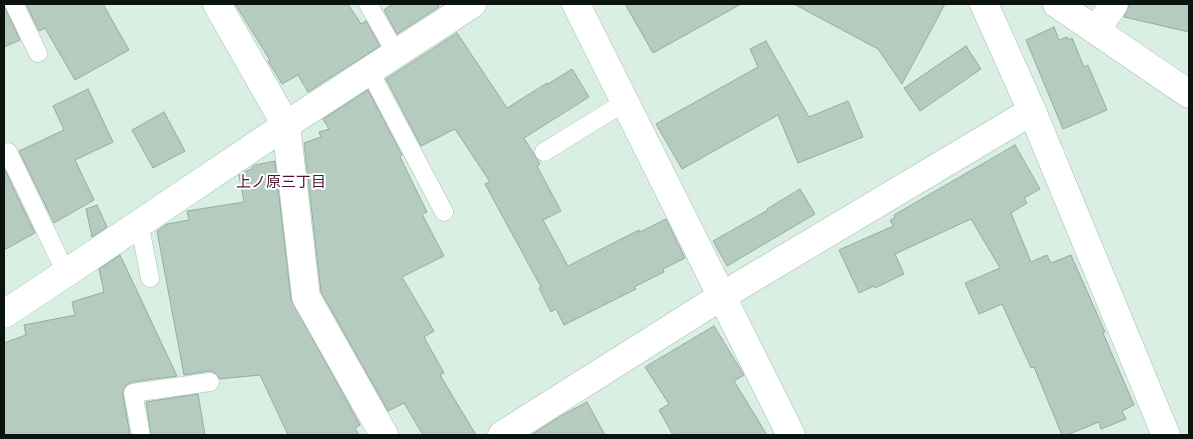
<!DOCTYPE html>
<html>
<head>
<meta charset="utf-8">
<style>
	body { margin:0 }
	#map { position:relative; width:1193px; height:439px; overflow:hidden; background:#d9efe4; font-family:Helvetica,sans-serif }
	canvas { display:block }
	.frame { position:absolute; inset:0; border:5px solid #0c1410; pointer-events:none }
</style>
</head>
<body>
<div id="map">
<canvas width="1193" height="439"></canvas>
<div class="frame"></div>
</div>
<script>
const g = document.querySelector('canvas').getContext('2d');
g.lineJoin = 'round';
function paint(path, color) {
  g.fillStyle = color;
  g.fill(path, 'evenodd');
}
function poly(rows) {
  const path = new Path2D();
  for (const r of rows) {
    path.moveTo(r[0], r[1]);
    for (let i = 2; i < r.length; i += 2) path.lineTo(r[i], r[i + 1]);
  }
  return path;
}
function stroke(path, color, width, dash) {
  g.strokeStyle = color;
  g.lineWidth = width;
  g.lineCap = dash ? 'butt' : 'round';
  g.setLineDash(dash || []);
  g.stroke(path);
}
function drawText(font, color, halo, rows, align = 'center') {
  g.font = font + ' Helvetica,"Noto Sans JP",sans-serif';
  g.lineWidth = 4;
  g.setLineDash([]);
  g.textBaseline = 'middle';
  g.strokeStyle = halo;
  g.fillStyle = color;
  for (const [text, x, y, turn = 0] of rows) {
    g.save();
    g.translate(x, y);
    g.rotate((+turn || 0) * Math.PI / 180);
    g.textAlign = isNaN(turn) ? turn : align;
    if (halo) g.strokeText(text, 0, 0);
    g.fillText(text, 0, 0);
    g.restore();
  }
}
const building = poly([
	[26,4,103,4,129,50,75,80,45,28,39,31,26,4],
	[235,4,348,4,361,24,366,21,380,46,308,92,298,75,282,84,268,61,270,60,235,4],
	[393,4,438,4,439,7,397,34,384,10,393,4],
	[625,4,741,4,653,53,625,4],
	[794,4,945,4,902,84,878,49,794,4],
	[1129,4,1189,4,1189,32,1124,17,1129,4],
	[4,5,20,40,4,47,4,5],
	[1054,27,1059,40,1067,37,1068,40,1072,38,1084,67,1088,65,1107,110,1063,129,1026,40,1054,27],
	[457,33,507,108,547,83,548,84,572,69,589,97,524,138,540,164,537,166,561,211,543,220,568,266,639,230,640,232,666,219,685,258,663,269,664,272,634,287,636,289,564,325,556,309,551,312,539,288,541,287,485,184,490,182,455,129,421,146,386,79,457,33],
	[766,41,809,117,848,101,863,137,798,163,778,115,682,169,656,124,758,67,750,49,766,41],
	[966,46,981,69,920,111,904,88,966,46],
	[88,89,113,142,75,160,94,200,54,223,19,151,64,130,53,106,88,89],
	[368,90,402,155,400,157,427,212,422,214,444,256,402,277,434,331,424,337,444,373,440,375,476,435,423,435,404,403,388,411,321,292,304,143,321,137,319,132,329,129,323,119,368,90],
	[164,112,185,151,153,168,132,130,164,112],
	[1015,145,1040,189,1024,198,1027,203,1011,213,1031,262,1047,255,1051,263,1071,255,1105,332,1103,333,1134,405,1122,411,1126,419,1101,429,1099,422,1067,435,1062,435,1034,367,1031,368,1002,304,979,314,965,283,1000,268,971,219,895,254,904,274,875,288,874,286,859,293,839,250,893,226,890,220,895,218,894,215,1015,145],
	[275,161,291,299,360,425,355,428,359,435,288,435,260,375,220,379,214,372,209,371,184,375,157,231,167,224,189,220,187,211,244,202,239,175,246,171,252,169,252,167,255,165,275,161],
	[4,168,35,233,4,250,4,168],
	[800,189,815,214,727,266,713,241,768,210,767,209,800,189],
	[97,205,107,227,92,237,86,209,97,205],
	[120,255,177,376,132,382,126,385,123,390,123,395,130,435,4,435,4,343,26,335,24,325,75,315,72,302,104,292,99,269,120,255],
	[714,326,744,375,734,381,767,435,673,435,659,410,669,404,645,367,714,326],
	[198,394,205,435,151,435,146,402,198,394],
	[587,402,605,435,531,435,561,416,587,402]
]);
const service = poly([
	[14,4,38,53],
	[368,4,396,53],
	[369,70,444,212],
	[8,152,66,273],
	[544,152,625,102],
	[139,222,150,278],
	[141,435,133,393,210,382]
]);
const minor = poly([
	[217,4,286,125,306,297,384,435],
	[576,4,791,435],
	[1096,30,1114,4],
	[4,314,66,273,286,125,472,4],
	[502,435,722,296,1032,111]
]);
const tertiary = poly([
	[984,4,1032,111,1166,435],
	[1057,4,1189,94]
]);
const neighbourhoodNames = [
	["上ノ原三丁目",281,183]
];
paint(building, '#b5cbc0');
stroke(building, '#96aba0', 1);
stroke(service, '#a6bcb1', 19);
stroke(minor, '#a6bcb1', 29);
stroke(tertiary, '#a6bcb1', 29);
stroke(service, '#fff', 18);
stroke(minor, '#fff', 28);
stroke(tertiary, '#fff', 28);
drawText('15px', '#50143b', '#fff', neighbourhoodNames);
</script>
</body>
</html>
